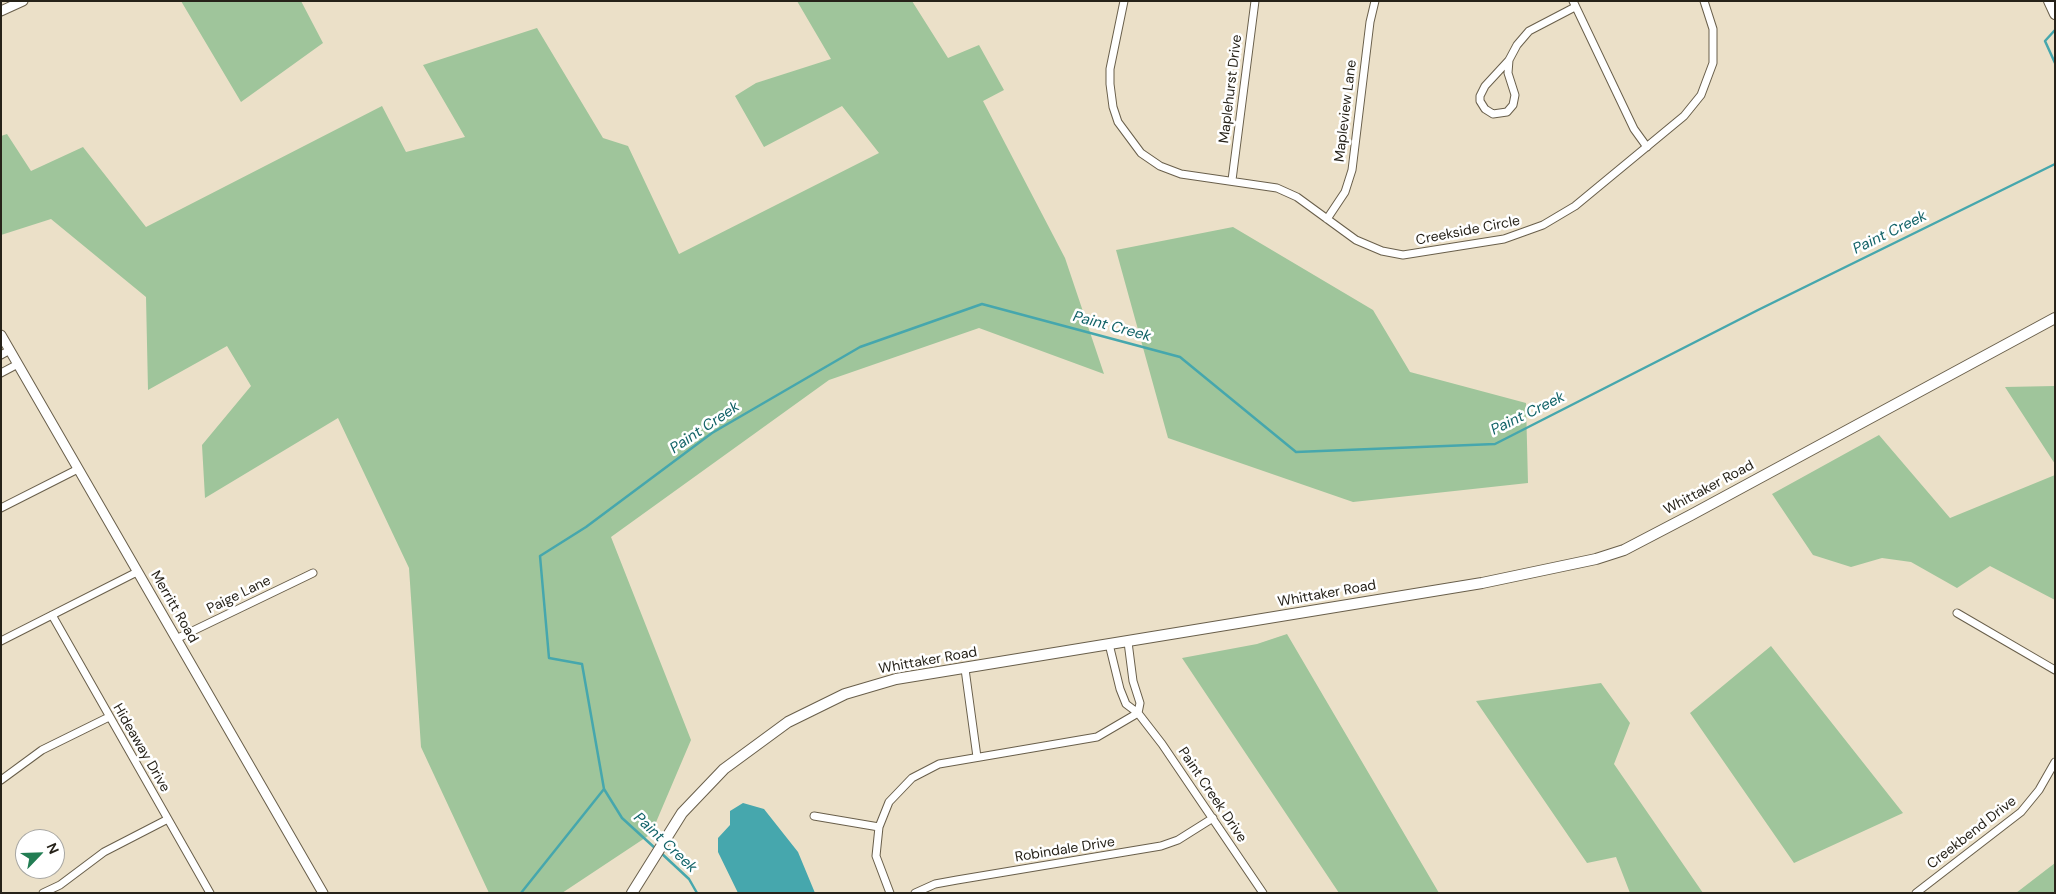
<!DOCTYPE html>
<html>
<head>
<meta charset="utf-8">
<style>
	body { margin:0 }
	#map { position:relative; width:2056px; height:894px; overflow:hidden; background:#ebe0c8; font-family:"DM Sans",sans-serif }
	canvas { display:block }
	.frame { position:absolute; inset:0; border:2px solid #262219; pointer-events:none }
	.north { position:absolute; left:15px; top:829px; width:50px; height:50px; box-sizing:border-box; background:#fff; border:1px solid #a8a7a3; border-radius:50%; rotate:66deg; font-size:14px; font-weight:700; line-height:20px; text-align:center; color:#262219 }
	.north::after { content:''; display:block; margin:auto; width:18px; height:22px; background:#227d53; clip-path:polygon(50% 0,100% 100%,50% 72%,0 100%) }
</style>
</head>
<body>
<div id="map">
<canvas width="2056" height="894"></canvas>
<div class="frame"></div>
<div class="north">N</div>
</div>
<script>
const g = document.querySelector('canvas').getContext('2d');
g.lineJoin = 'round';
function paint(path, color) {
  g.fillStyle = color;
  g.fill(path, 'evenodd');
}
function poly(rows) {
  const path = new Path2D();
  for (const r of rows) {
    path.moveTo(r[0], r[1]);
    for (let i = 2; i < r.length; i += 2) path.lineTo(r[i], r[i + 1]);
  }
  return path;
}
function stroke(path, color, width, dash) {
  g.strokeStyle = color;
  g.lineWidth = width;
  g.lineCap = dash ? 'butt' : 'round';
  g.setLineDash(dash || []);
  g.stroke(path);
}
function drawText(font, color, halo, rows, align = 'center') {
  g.font = font + ' "DM Sans",sans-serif';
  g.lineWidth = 5;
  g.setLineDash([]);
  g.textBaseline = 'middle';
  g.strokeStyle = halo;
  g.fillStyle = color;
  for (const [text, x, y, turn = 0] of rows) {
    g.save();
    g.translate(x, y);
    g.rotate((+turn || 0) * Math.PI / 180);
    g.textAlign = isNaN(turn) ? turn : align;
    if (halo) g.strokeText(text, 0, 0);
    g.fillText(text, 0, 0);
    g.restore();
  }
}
const green = poly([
	[181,1,301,1,323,43,241,102],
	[797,1,912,1,948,58,979,45,1004,90,983,101,1065,258,1104,374,979,328,829,380,611,537,691,740,651,834,562,893,489,893,421,747,409,568,338,418,205,498,202,445,251,386,227,346,148,390,146,297,51,219,1,235,1,136,7,134,31,171,83,147,146,227,382,106,406,152,465,137,423,65,537,28,603,138,628,146,679,254,879,153,842,106,764,147,735,96,756,83,831,59],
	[1233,227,1373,310,1410,372,1526,403,1528,483,1353,502,1168,438,1116,250],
	[2055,386,2055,464,2005,387],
	[1879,435,1950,518,2055,475,2055,600,1990,566,1957,588,1911,562,1882,558,1851,567,1813,555,1772,494],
	[1287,634,1439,893,1339,893,1182,658,1257,644],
	[1771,646,1903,813,1794,863,1690,713],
	[1601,683,1630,723,1614,764,1703,893,1630,893,1616,857,1587,863,1476,701],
	[2055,863,2055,893,2016,893]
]);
const water = poly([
	[743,803,764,809,798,852,815,893,738,893,718,852,718,838,730,825,730,811]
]);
const stream = poly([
	[2055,30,2045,41,2055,63],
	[656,849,622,818,604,789,582,664,549,658,540,556,586,527,712,433,860,347,982,304,1180,357,1296,452,1495,444,1758,310,2055,164],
	[660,852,689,879,697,893],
	[521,893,604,789]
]);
const minor = poly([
	[1124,1,1110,69,1110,84,1113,107,1118,122,1141,153,1160,166,1181,174,1277,188,1297,197,1356,240,1382,251,1403,255,1504,239,1543,225,1575,206,1684,116,1701,95,1713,63,1713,29,1704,1],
	[1573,1,1634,129,1647,147],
	[1509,60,1508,73,1515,95,1513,105,1507,112,1493,114,1485,109,1480,101,1480,96,1485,86,1509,60,1517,45,1529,31,1575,7],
	[1232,180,1255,1],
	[1327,219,1345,192,1352,170,1370,22,1375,1],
	[1,355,10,350],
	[1,373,18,364],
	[1,508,78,469],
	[1957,613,2055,670],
	[52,615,210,893],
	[176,639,313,573],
	[1,641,137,572],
	[1128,642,1133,681,1140,703,1138,713],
	[1109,644,1120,689,1126,704,1138,713,1162,744,1263,893],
	[965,669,977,757],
	[1,780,42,750,109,717],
	[814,816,879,827],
	[43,893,60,885,104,852,168,819],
	[890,893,876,856,879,827,889,802,912,778,939,764,1097,737,1138,713],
	[915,893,935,884,957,880,1161,846,1178,840,1213,818],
	[1916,893,2021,812,2039,790,2055,762]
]);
const tertiary = poly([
	[1,11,23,1],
	[1,335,323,893]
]);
const secondary = poly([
	[2049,1,2055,14],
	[632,893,682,813,724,769,788,722,845,694,896,679,1482,583,1596,559,1624,550,1691,515,2055,318]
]);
const streetNames = [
	["Maplehurst Drive",1231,89,-83],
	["Mapleview Lane",1346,111,-83],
	["Creekside Circle",1468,231,-11],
	["Whittaker Road",1709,488,-28],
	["Whittaker Road",1327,594,-10],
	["Paige Lane",239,595,-26],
	["Merritt Road",174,607,60],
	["Whittaker Road",928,661,-10],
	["Hideaway Drive",141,748,60],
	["Paint Creek Drive",1212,795,56],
	["Creekbend Drive",1972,833,-38],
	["Robindale Drive",1065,850,-9]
];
const waterNames = [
	["Paint Creek",1890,233,-26],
	["Paint Creek",1112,327,15],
	["Paint Creek",1528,414,-26],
	["Paint Creek",705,428,-34],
	["Paint Creek",665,843,43]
];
paint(green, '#9fc59b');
paint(water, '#46a7ad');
stroke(stream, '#46a7ad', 2.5);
stroke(minor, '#695f4b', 9);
stroke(tertiary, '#695f4b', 11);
stroke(secondary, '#695f4b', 12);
stroke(minor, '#fff', 7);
stroke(tertiary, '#fff', 9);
stroke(secondary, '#fff', 10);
drawText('14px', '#262219', '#fff', streetNames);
drawText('italic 15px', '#126368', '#fff', waterNames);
</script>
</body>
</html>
